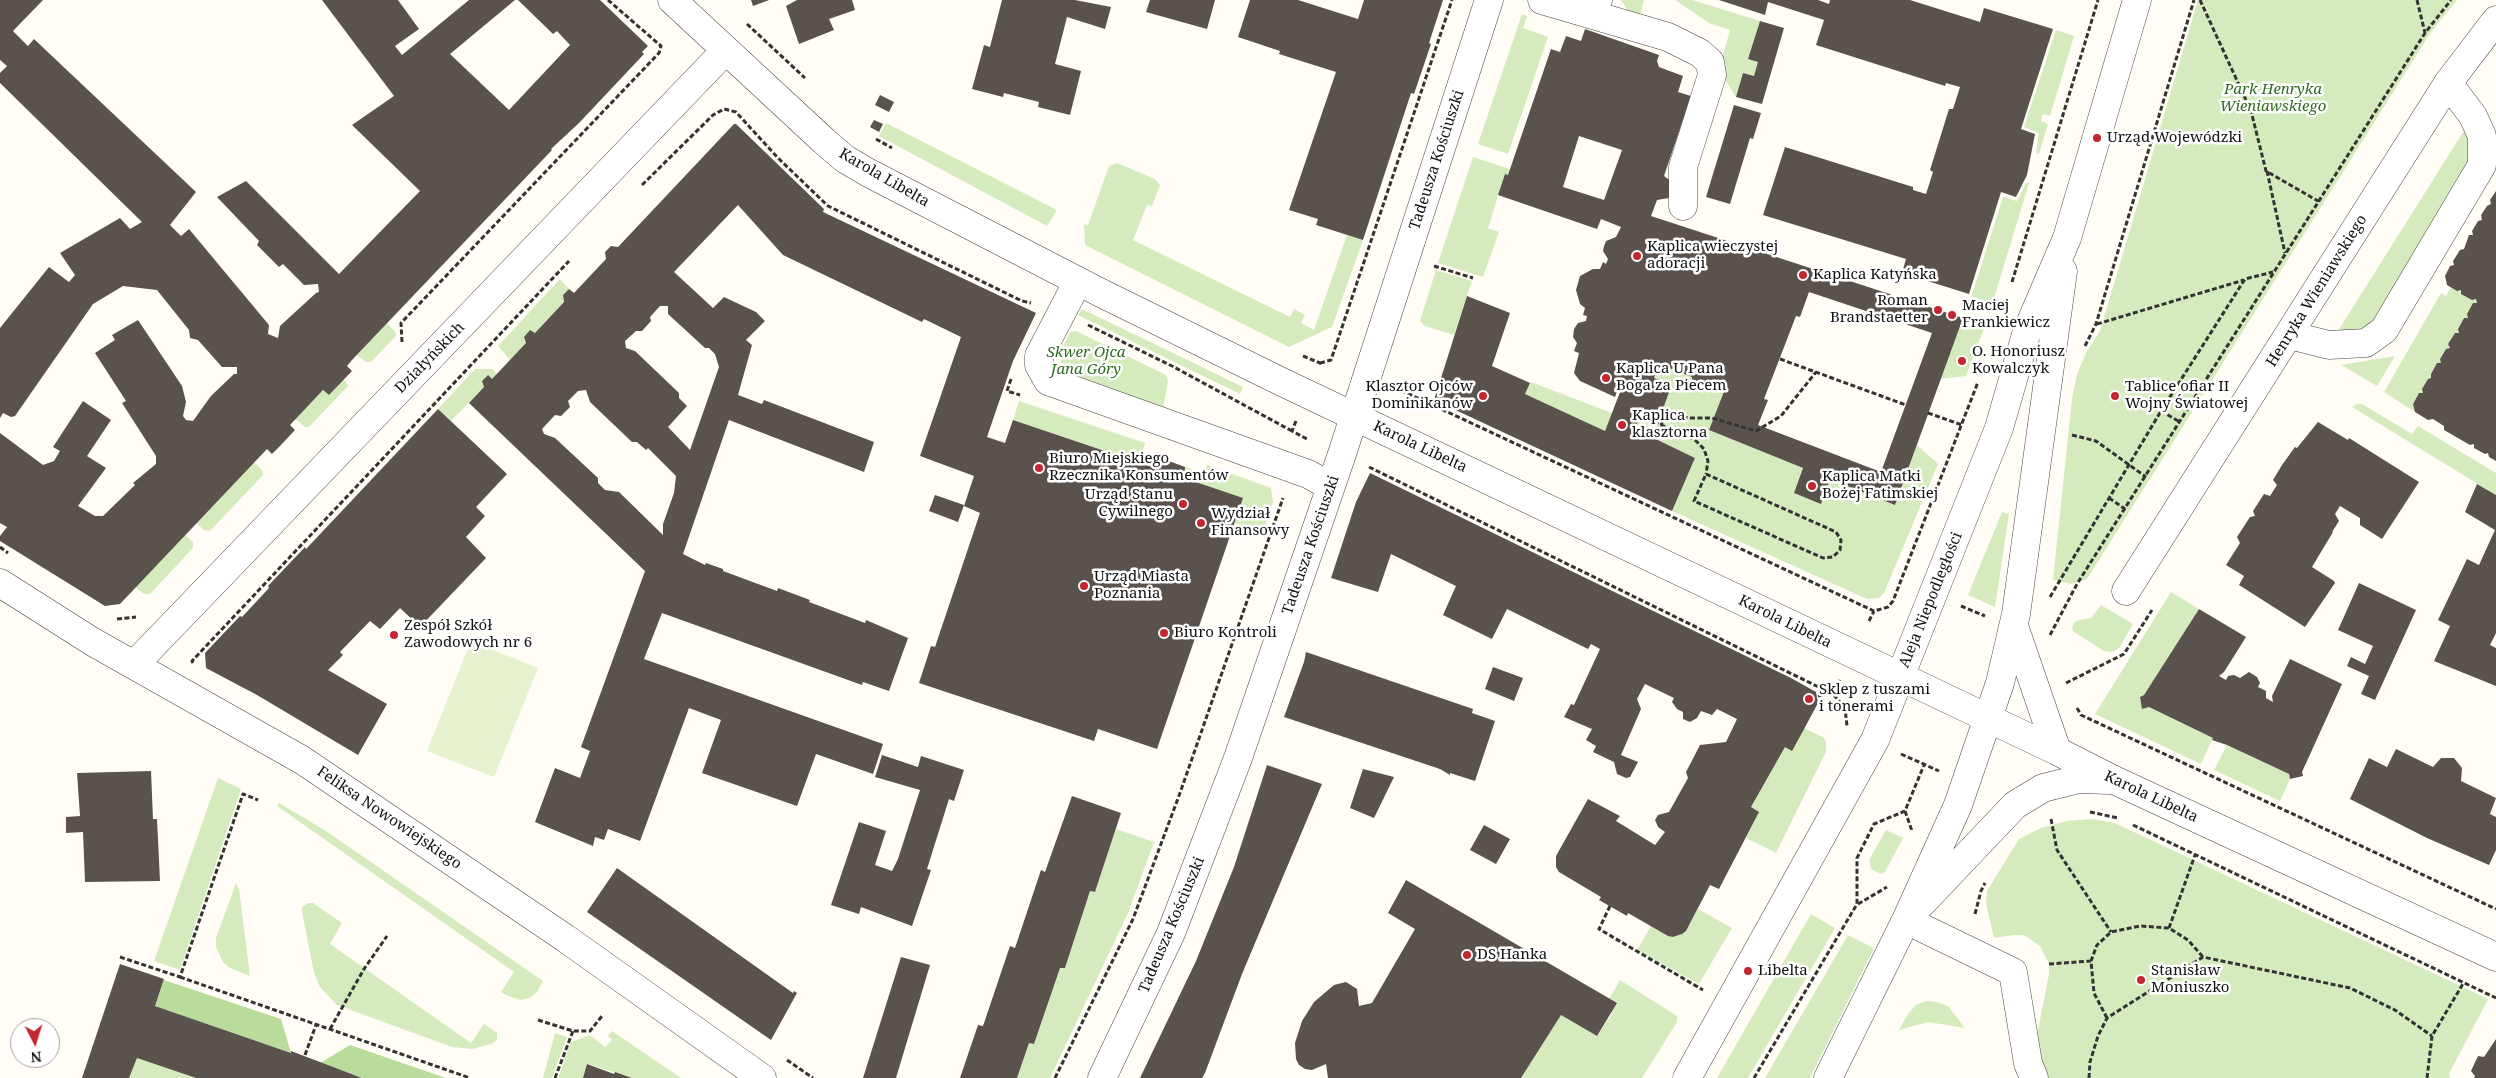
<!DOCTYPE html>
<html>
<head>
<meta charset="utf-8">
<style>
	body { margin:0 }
	#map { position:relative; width:2496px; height:1078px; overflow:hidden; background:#fffdf5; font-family:"Noto Serif",serif }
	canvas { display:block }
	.north { position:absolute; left:10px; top:1018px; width:50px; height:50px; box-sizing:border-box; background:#fff; border:1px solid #a0a0a0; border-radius:50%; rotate:175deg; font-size:14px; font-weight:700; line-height:20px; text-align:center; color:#111 }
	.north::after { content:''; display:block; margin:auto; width:18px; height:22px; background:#c4262e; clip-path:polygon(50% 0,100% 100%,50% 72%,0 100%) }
</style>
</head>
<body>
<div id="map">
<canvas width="2496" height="1078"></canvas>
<div class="north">N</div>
</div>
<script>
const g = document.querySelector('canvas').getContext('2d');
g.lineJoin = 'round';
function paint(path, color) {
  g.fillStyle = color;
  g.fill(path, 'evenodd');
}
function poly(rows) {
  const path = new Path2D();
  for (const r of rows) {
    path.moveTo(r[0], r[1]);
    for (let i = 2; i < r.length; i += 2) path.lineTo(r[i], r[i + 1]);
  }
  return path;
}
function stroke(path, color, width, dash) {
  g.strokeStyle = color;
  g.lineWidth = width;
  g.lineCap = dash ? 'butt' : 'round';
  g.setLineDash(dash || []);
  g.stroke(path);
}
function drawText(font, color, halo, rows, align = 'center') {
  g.font = font + ' "Noto Serif",serif';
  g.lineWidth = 5;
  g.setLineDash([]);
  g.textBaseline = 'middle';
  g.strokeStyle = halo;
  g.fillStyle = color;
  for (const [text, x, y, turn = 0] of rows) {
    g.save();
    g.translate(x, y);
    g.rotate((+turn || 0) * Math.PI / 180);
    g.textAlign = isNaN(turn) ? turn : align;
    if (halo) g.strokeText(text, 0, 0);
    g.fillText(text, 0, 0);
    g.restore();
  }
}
const green = poly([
	[1621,0,1644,0,1640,15,1628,11],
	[1675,0,1692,0,1760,21,1748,59,1758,62,1754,76,1743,73,1736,97,1719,70,1730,30,1709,23],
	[2198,0,2457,0,2431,32,2087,579,2071,584,2053,580,2072,399,2077,374,2087,351,2100,331],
	[1522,14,1527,16,1523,28,1548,37,1508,154,1478,144],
	[2056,30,2074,36,2050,116,2043,114,2041,121,2048,124,2039,154,2036,153,2039,133,2024,127],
	[886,123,1057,210,1047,226,879,136],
	[2467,126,2473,154,2368,331,2336,334],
	[1473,157,1510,169,1508,175,1505,174,1488,228,1499,232,1483,277,1438,263],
	[1117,163,1155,179,1160,185,1152,206,1147,205,1133,240,1290,317,1294,309,1305,315,1301,323,1314,330,1347,235,1363,240,1332,327,1289,347,1085,245,1084,224,1088,225,1109,166],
	[2026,183,2029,183,1991,308,1970,301,2003,197,2017,201],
	[1436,270,1472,281,1454,335,1425,326,1420,321],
	[560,279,569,289,563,295,564,302,535,333,530,330,524,337,526,343,510,360,498,346],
	[2451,287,2457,291,2461,290,2462,294,2472,300,2476,299,2477,303,2473,304,2467,314,2468,318,2464,318,2458,329,2459,333,2455,333,2448,344,2450,348,2446,349,2440,359,2441,363,2437,364,2431,374,2431,378,2428,379,2422,389,2423,393,2419,393,2413,403,2415,412,2384,392,2441,293,2446,296],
	[1082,309,1243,387,1240,394,1078,315],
	[1963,318,1985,326,1966,376,1940,379],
	[387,323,395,332,396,336,371,362,366,362,357,355],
	[1076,331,1166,375,1168,381,1163,409,1067,377,1061,369,1061,351,1070,332],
	[2395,356,2377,386,2341,365],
	[1659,364,1692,377,1692,382,1696,387,1703,386,1708,382,1725,389,1709,430,1803,468,1794,493,1820,503,1830,479,1895,505,1917,445,1938,464,1884,593,1879,598,1867,599,1672,511,1695,458,1635,429,1642,409,1672,385,1654,378],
	[475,369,492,369,497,374,492,379,488,375,482,381,484,387,451,421,438,409],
	[344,379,348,386,309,427,305,427,295,419,323,390,329,395],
	[1531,382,1612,413,1605,431,1525,394],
	[1019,401,1145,443,1141,458,1154,463,1152,467,1013,420],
	[2357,404,2362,404,2412,434,2418,426,2496,473,2496,495,2352,407],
	[254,462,262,470,263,475,210,531,204,530,196,523],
	[1207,465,1271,488,1273,502,1263,533,1234,523,1242,498,1184,478,1185,467,1203,472],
	[2002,512,2009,514,1995,607,1968,595],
	[185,535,193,542,193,548,150,594,144,594,135,587],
	[2171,592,2199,609,2144,695,2140,697,2142,709,2149,707,2213,738,2201,764,2095,714],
	[2101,605,2133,624,2119,648,2112,652,2104,651,2074,632,2072,628,2074,623,2078,620,2091,618],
	[1804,728,1823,737,1826,742,1826,752,1776,853,1746,838,1759,812,1751,807,1785,747],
	[2227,745,2289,774,2290,779,2280,801,2214,770],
	[218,778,241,789,180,970,154,961],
	[279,803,326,831,543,981,537,992,530,998,520,1000,506,995,501,992,514,972,277,806],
	[2092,819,2115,823,2488,999,2449,1074,2450,1078,2047,1078,2036,1040,2049,974,2049,964,2040,946,2024,935,2014,935,1994,938,1986,904,1987,891,2019,839,2041,828,2067,821],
	[1116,829,1154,842,1128,913,1050,1078,1017,1078,1029,1043,1034,1044,1060,968,1065,968,1090,891,1095,892],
	[1886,830,1903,838,1885,872,1881,874,1871,869,1869,860],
	[236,883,239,889,250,976,230,968,223,962,216,947,216,938],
	[308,903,313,903,342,923,330,944,471,1043,484,1024,497,1033,497,1040,491,1044,472,1049,452,1047,337,1005,320,987,314,973,302,912,302,907],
	[1698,909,1732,928,1699,984,1637,950,1651,926,1673,937,1678,936,1686,931],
	[1811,914,1835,928,1748,1078,1717,1078],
	[1848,935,1874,948,1810,1078,1765,1078],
	[1620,980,1677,1016,1677,1022,1642,1078,1521,1078,1561,1015,1597,1036,1610,1017,1613,1009,1609,999],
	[1926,1001,1937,1002,1948,1006,1965,1028,1928,1022,1899,1030,1908,1014,1916,1005],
	[612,1031,681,1078,633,1078,588,1064,583,1078,558,1078,571,1042,590,1035,605,1047,612,1040,608,1036],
	[555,1033,567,1037,552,1078,543,1078],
	[137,1058,196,1078,129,1078]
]);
const forest = poly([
	[164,980,281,1019,291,1053,155,1006],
	[350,1045,446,1078,363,1078,320,1063]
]);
const pitch = poly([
	[471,641,538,668,494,777,427,751]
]);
const building = poly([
	[0,0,43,0,13,31,28,46,34,39,196,192,170,225,181,236,189,229,269,325,268,334,278,338,280,326,316,293,319,292,318,284,304,285,283,264,279,267,257,245,259,241,217,197,246,181,339,274,420,191,352,125,394,96,322,0,398,0,419,29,395,46,402,55,469,0,515,0,450,54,509,110,570,45,557,31,553,34,518,0,600,0,648,46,642,52,644,54,579,123,551,149,552,150,352,360,347,366,352,371,329,395,323,390,290,425,295,430,280,446,272,454,267,449,120,604,105,606,0,541,0,536,7,527,0,523,0,433,43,465,54,461,60,451,53,447,83,401,111,420,87,456,106,468,78,506,95,516,103,516,135,485,133,483,156,464,156,456,122,403,126,401,95,353,115,340,112,335,138,320,182,386,186,402,183,416,186,420,193,421,211,396,234,374,237,374,237,367,222,367,198,340,190,338,189,330,157,290,123,286,93,304,15,416,11,417,3,413,0,418,0,328,49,267,69,282,75,275,60,253,120,218,130,229,142,222,0,83,0,73,7,66,0,60],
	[751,0,769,0,753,6],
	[797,0,852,0,855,10,829,19,834,30,799,44,786,6],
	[1002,0,1075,0,1111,7,1105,29,1067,17,1055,64,1081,71,1070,115,1038,107,1039,102,1004,93,1003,97,972,89,984,45,990,47],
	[1150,0,1215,0,1207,29,1146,12],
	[1250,0,1298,0,1358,19,1364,0,1443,0,1429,43,1431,44,1414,94,1411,93,1363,240,1316,225,1318,219,1289,210,1336,72,1279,54,1280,51,1238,37],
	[1719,0,1818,0,1829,4,1830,0,1910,0,1980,22,1984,8,2053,29,2021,129,2035,134,2027,175,2016,197,2001,192,1969,294,1902,273,1906,259,1763,215,1785,147,1913,187,1913,190,1926,194,1933,172,1930,170,1949,109,1953,109,1960,87,1946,83,1945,86,1816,45,1824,20,1768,2,1765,15],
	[1760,21,1784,28,1762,104,1736,97,1743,73,1754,76,1758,62,1748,59],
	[1585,29,1659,55,1657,61,1659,67,1683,76,1678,92,1691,96,1664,176,1672,182,1672,192,1669,198,1657,200,1651,216,1963,318,1895,505,1830,479,1821,504,1794,493,1803,468,1709,430,1725,389,1708,382,1703,386,1696,387,1692,382,1692,377,1659,364,1654,378,1672,384,1664,406,1660,416,1642,409,1635,429,1695,458,1672,511,1434,400,1467,296,1510,313,1492,366,1530,383,1525,394,1605,431,1622,387,1619,386,1615,397,1580,381,1574,373,1579,353,1574,351,1577,343,1573,337,1574,329,1578,323,1586,321,1587,316,1583,315,1585,308,1580,304,1576,290,1580,276,1593,269,1600,269,1603,262,1606,264,1608,259,1603,251,1604,246,1606,241,1616,237,1621,227,1601,219,1597,229,1498,195,1505,174,1508,175,1551,49,1560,52,1566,36,1581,41],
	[1579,136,1622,150,1604,200,1563,187],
	[1809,292,1932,333,1881,472,1758,425,1768,400,1764,399,1796,316,1800,317],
	[880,95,894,102,889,112,875,105],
	[1734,105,1761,113,1753,139,1750,138,1730,204,1706,197],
	[874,120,883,124,879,132,870,127],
	[734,124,736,124,824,209,823,212,1036,313,1013,361,987,437,1005,443,1013,420,1152,467,1158,457,1185,467,1184,478,1243,498,1157,749,1098,729,1094,741,919,683,931,646,935,647,980,513,964,506,974,476,920,456,961,337,924,319,922,322,783,255,738,205,674,272,713,308,724,297,756,312,765,321,746,340,752,345,738,395,762,404,764,400,874,442,864,472,729,420,683,554,705,565,706,563,723,569,723,571,777,591,778,588,810,600,809,602,865,623,866,620,908,638,889,691,863,682,862,685,662,613,644,659,883,744,873,774,816,754,797,806,702,773,721,720,689,708,640,841,608,829,604,840,595,837,593,846,535,822,555,768,580,778,590,751,581,747,645,571,469,403,484,387,482,381,488,375,492,379,526,343,524,337,530,330,535,333,564,302,563,295,569,289,574,293,606,259,605,252,611,246,618,247],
	[660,306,668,306,668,314,705,348,709,348,715,354,719,367,690,450,668,427,687,406,679,398,679,393,635,351,626,348,625,341,636,331,642,331,651,321,650,317],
	[586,390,590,402,632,442,637,442,646,450,648,448,676,476,674,493,663,524,663,535,619,492,605,490,598,483,598,478,555,438,544,434,542,429,555,415,561,416,570,407,568,401,578,391],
	[2496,191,2496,461,2489,457,2488,453,2485,454,2474,448,2474,444,2470,445,2444,430,2444,426,2433,419,2428,420,2415,412,2413,404,2419,393,2423,393,2422,389,2428,379,2431,378,2431,374,2437,363,2441,363,2440,359,2446,349,2450,348,2448,344,2455,333,2459,333,2458,329,2464,318,2468,318,2467,314,2473,303,2477,303,2476,299,2472,300,2461,294,2461,290,2457,291,2447,285,2445,276,2450,266,2454,265,2453,261,2460,250,2464,249,2469,235,2473,235,2472,231,2478,221,2482,220,2481,215,2487,206,2491,204,2490,200],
	[438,409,507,474,476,507,485,516,466,537,486,558,420,627,400,608,380,629,370,621,340,652,343,655,328,670,387,704,358,755,257,695,206,668,205,653,240,616,242,617,269,588,268,586,305,547,306,549],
	[2318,422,2348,440,2349,438,2419,482,2382,539,2360,525,2360,518,2340,506,2335,514,2339,521,2332,532,2333,532,2312,567,2334,581,2335,583,2305,627,2239,585,2244,576,2226,565,2240,543,2237,537,2250,517,2255,516,2253,511,2264,494,2270,496,2277,485,2273,480,2282,465,2295,447,2297,448],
	[1370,473,1791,678,1816,692,1818,703,1803,731,1792,751,1785,747,1751,807,1759,812,1719,889,1710,885,1686,931,1682,934,1673,937,1668,936,1628,913,1627,916,1599,900,1601,897,1559,872,1556,867,1556,856,1588,799,1620,816,1616,821,1655,845,1665,832,1658,827,1655,820,1658,815,1669,812,1688,778,1686,772,1700,745,1726,742,1737,719,1717,709,1712,715,1701,711,1697,718,1690,722,1683,719,1683,712,1677,709,1672,702,1674,698,1645,684,1637,699,1641,709,1621,755,1638,762,1630,777,1626,778,1617,774,1614,762,1593,752,1596,746,1586,740,1592,729,1564,717,1571,704,1574,705,1600,649,1591,644,1588,649,1507,609,1492,639,1443,615,1456,586,1391,554,1378,592,1331,578,1356,502],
	[2477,484,2496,495,2496,633,2490,645,2496,648,2496,686,2434,661,2450,626,2438,620,2467,559,2479,565,2495,530,2465,512],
	[935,495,964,505,958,522,929,511],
	[2359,583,2416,610,2375,700,2361,694,2369,676,2347,666,2351,657,2365,664,2373,646,2338,630],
	[2199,609,2246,637,2224,672,2219,676,2226,680,2228,676,2234,675,2240,678,2249,672,2257,677,2260,683,2258,687,2266,691,2266,698,2273,702,2272,696,2290,659,2342,684,2302,772,2303,776,2290,779,2289,774,2227,745,2212,740,2213,738,2149,707,2142,709,2140,697,2144,695],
	[1306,652,1473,709,1472,713,1495,721,1475,781,1450,773,1450,775,1440,769,1284,717,1304,662],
	[1493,667,1523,678,1514,701,1485,689],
	[2396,749,2433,767,2441,758,2454,758,2462,768,2461,781,2496,798,2490,814,2496,817,2496,850,2489,865,2427,838,2350,799,2369,758,2387,767],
	[882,755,918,767,921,756,964,770,954,801,949,799,927,869,931,870,912,926,861,907,859,914,831,905,859,822,886,831,875,865,892,871,898,859,920,790,875,777],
	[1267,765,1322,784,1242,974,1205,1073,1202,1078,1140,1078,1196,961,1234,867],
	[1363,769,1394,777,1374,818,1350,808],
	[151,771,153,819,157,819,160,881,85,882,83,832,66,833,66,817,80,816,77,773],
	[1072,796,1121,813,1095,892,1090,891,1065,968,1060,968,1034,1044,1029,1043,1017,1078,960,1078,978,1025,983,1026,1010,946,1015,948,1041,870,1045,872],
	[1484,825,1510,839,1496,864,1470,850],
	[617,868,793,993,794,991,797,993,771,1040,587,912],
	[1406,880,1617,1003,1597,1036,1561,1015,1521,1078,1328,1078,1326,1064,1312,1070,1305,1069,1299,1065,1296,1059,1295,1043,1302,1021,1314,1002,1334,985,1346,982,1357,989,1359,1006,1372,1003,1415,929,1388,913],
	[901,957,930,965,896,1078,863,1078],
	[120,964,164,979,155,1006,291,1053,291,1051,362,1078,196,1078,137,1058,129,1078,82,1078],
	[2496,1039,2496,1078,2474,1078,2475,1076,2471,1071,2478,1056,2484,1057],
	[587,1064,614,1074,615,1072,632,1078,583,1078]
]);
const path = poly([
	[2200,0,2251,111,2266,171,2318,201],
	[2417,0,2425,33],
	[747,24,805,78],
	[876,139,892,148],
	[2267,171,2285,253],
	[642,185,713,115,724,109,736,112,778,158,828,206,1022,301,1031,303],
	[1434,266,1473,278],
	[2012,282,2098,0],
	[2097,324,2244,280],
	[1088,325,1172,366,1292,431],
	[402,342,401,323,659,53,661,46,608,0],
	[2085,346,2096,324,2194,0],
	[1303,356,1320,363,1319,366],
	[1780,359,1906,405],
	[1320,363,1331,360,1452,0],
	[1011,379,1007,391,1020,395],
	[1394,387,1874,611,1888,607,1893,601,1978,382],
	[2161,411,2180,422],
	[1928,413,1962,425],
	[1640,416,1695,440,1704,449,1708,461,1706,474],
	[1296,421,1292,431,1307,439],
	[1661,425,1666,413,1689,418,1712,418,1756,431,1781,416,1816,372],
	[2072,435,2096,441,2146,477],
	[1369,467,1833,694,1845,708,1847,726],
	[1706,474,1836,532,1841,540,1840,550,1833,557,1823,558,1694,501,1706,474],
	[2109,498,2125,509],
	[0,547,8,553],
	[2050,597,2161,411,2245,279,2273,272],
	[1961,606,1985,616],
	[117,619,136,617],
	[1869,621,1874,611],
	[2050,635,2077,584,2274,272,2425,33,2451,0],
	[193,663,192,661,569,261],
	[2066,683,2124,654,2152,610],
	[1833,694,1840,680],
	[1818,696,1822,695],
	[2077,708,2081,715,2496,909],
	[1901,754,1939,771],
	[1905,811,1912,831],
	[2090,812,2118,818],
	[2051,819,2057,850,2111,932],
	[2133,825,2496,998],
	[1858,904,1887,887],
	[1610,906,1599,929,1703,990],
	[1975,914,1981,891,1985,883],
	[2169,928,2195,855],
	[120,957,180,977,243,794,258,800],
	[2049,964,2091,961],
	[180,977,470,1078],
	[2107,1018,2094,993,2091,961,2097,945,2111,932,2140,926,2169,928,2188,940,2203,957],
	[538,1020,573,1031,590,1031,602,1016],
	[330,1029,364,969,387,936],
	[305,1055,316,1025],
	[787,1060,813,1078],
	[555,1078,573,1031],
	[1055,1078,1133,919,1180,793,1283,498],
	[1754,1078,1857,904,1857,858,1874,824,1905,811,1924,765],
	[2089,1078,2090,1062,2098,1036,2107,1018,2203,957,2350,988,2395,1010,2432,1036],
	[2427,1078,2432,1036,2464,982]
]);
const minor = poly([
	[672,0,824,141,845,159,867,172,1101,293,1282,382,2057,751,2114,780,2496,957],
	[1542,0,1593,15,1598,0],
	[1593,15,1668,37,1700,53,1710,62,1712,75,1683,167,1683,206],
	[1078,281,1039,356,1039,365,1048,381,1308,474,1330,486],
	[2289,335,2329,345,2366,343,2384,330,2482,165,2482,136,2473,116,2448,83],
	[0,583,93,642,302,760,565,938,762,1078],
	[2126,591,2448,83,2496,20],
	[2014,626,2057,751],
	[134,665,725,51],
	[1921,904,2015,805,2043,788,2079,779,2109,780],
	[1906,920,2013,972,2028,1063,2034,1078],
	[1102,1078,1171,933,1238,758,1342,454,1489,0],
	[1687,1078,1875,740,1999,428,2027,331,2067,238,2137,0],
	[1828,1078,1906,920,1958,805,2000,683,2016,614,2063,271]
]);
const markers = [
	[2097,138,5,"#c4262e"],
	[1637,256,5,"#c4262e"],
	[1803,275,5,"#c4262e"],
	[1938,310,5,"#c4262e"],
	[1952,315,5,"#c4262e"],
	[1962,361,5,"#c4262e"],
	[1606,378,5,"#c4262e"],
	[1483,396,5,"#c4262e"],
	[2115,396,5,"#c4262e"],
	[1622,425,5,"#c4262e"],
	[1039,468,5,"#c4262e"],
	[1812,486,5,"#c4262e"],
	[1183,504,5,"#c4262e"],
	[1201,523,5,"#c4262e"],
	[1084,586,5,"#c4262e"],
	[1164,633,5,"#c4262e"],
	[394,635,5,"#c4262e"],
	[1809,699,5,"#c4262e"],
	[1467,955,5,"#c4262e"],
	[1748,971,5,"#c4262e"],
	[2141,980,5,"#c4262e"]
];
const parkNames = [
	["Park Henryka",2273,90],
	["Wieniawskiego",2273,107],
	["Skwer Ojca",1086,353],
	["Jana Góry",1086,370]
];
const poiNames = [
	["Urząd Wojewódzki",2107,138],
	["Kaplica wieczystej",1647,247],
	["adoracji",1647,264],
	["Kaplica Katyńska",1813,275],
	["Roman",1928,301,"right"],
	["Brandstaetter",1928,318,"right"],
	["Maciej",1962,306],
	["Frankiewicz",1962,323],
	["O. Honoriusz",1972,352],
	["Kowalczyk",1972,369],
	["Kaplica U Pana",1616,369],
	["Boga za Piecem",1616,386],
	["Klasztor Ojców",1473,387,"right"],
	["Dominikanów",1473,404,"right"],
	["Tablice ofiar II",2125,387],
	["Wojny Światowej",2125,404],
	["Kaplica",1632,416],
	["klasztorna",1632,433],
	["Biuro Miejskiego",1049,459],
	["Rzecznika Konsumentów",1049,476],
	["Kaplica Matki",1822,477],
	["Bożej Fatimskiej",1822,494],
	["Urząd Stanu",1173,495,"right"],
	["Cywilnego",1173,512,"right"],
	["Wydział",1211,514],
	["Finansowy",1211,531],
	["Urząd Miasta",1094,577],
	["Poznania",1094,594],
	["Zespół Szkół",404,626],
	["Zawodowych nr 6",404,643],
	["Biuro Kontroli",1174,633],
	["Sklep z tuszami",1819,690],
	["i tonerami",1819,707],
	["DS Hanka",1477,955],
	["Libelta",1758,971],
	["Stanisław",2151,971],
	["Moniuszko",2151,988]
];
const streetNames = [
	["Tadeusza Kościuszki",1437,160,-72],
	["Karola Libelta",884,178,30],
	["Henryka Wieniawskiego",2317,291,-58],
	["Działyńskich",430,358,-46],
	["Karola Libelta",1420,447,25],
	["Tadeusza Kościuszki",1311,545,-71],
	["Aleja Niepodległości",1931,600,-68],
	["Karola Libelta",1785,622,26],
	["Karola Libelta",2151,797,25],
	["Feliksa Nowowiejskiego",389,818,34],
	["Tadeusza Kościuszki",1172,925,-67]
];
paint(green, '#d5ebbd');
paint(forest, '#b9dc9c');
paint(pitch, '#e6f2cf');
paint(building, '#5a524d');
stroke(minor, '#444', 29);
stroke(path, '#333', 3, [5, 2.5]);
stroke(minor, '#fff', 28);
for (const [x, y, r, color] of markers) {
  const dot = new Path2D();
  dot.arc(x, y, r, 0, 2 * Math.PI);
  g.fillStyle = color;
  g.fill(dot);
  stroke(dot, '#fff', 2);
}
drawText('italic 15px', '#2f6b1f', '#fff', parkNames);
drawText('15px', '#111', '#fff', poiNames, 'left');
drawText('15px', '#111', '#fff', streetNames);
</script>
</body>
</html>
